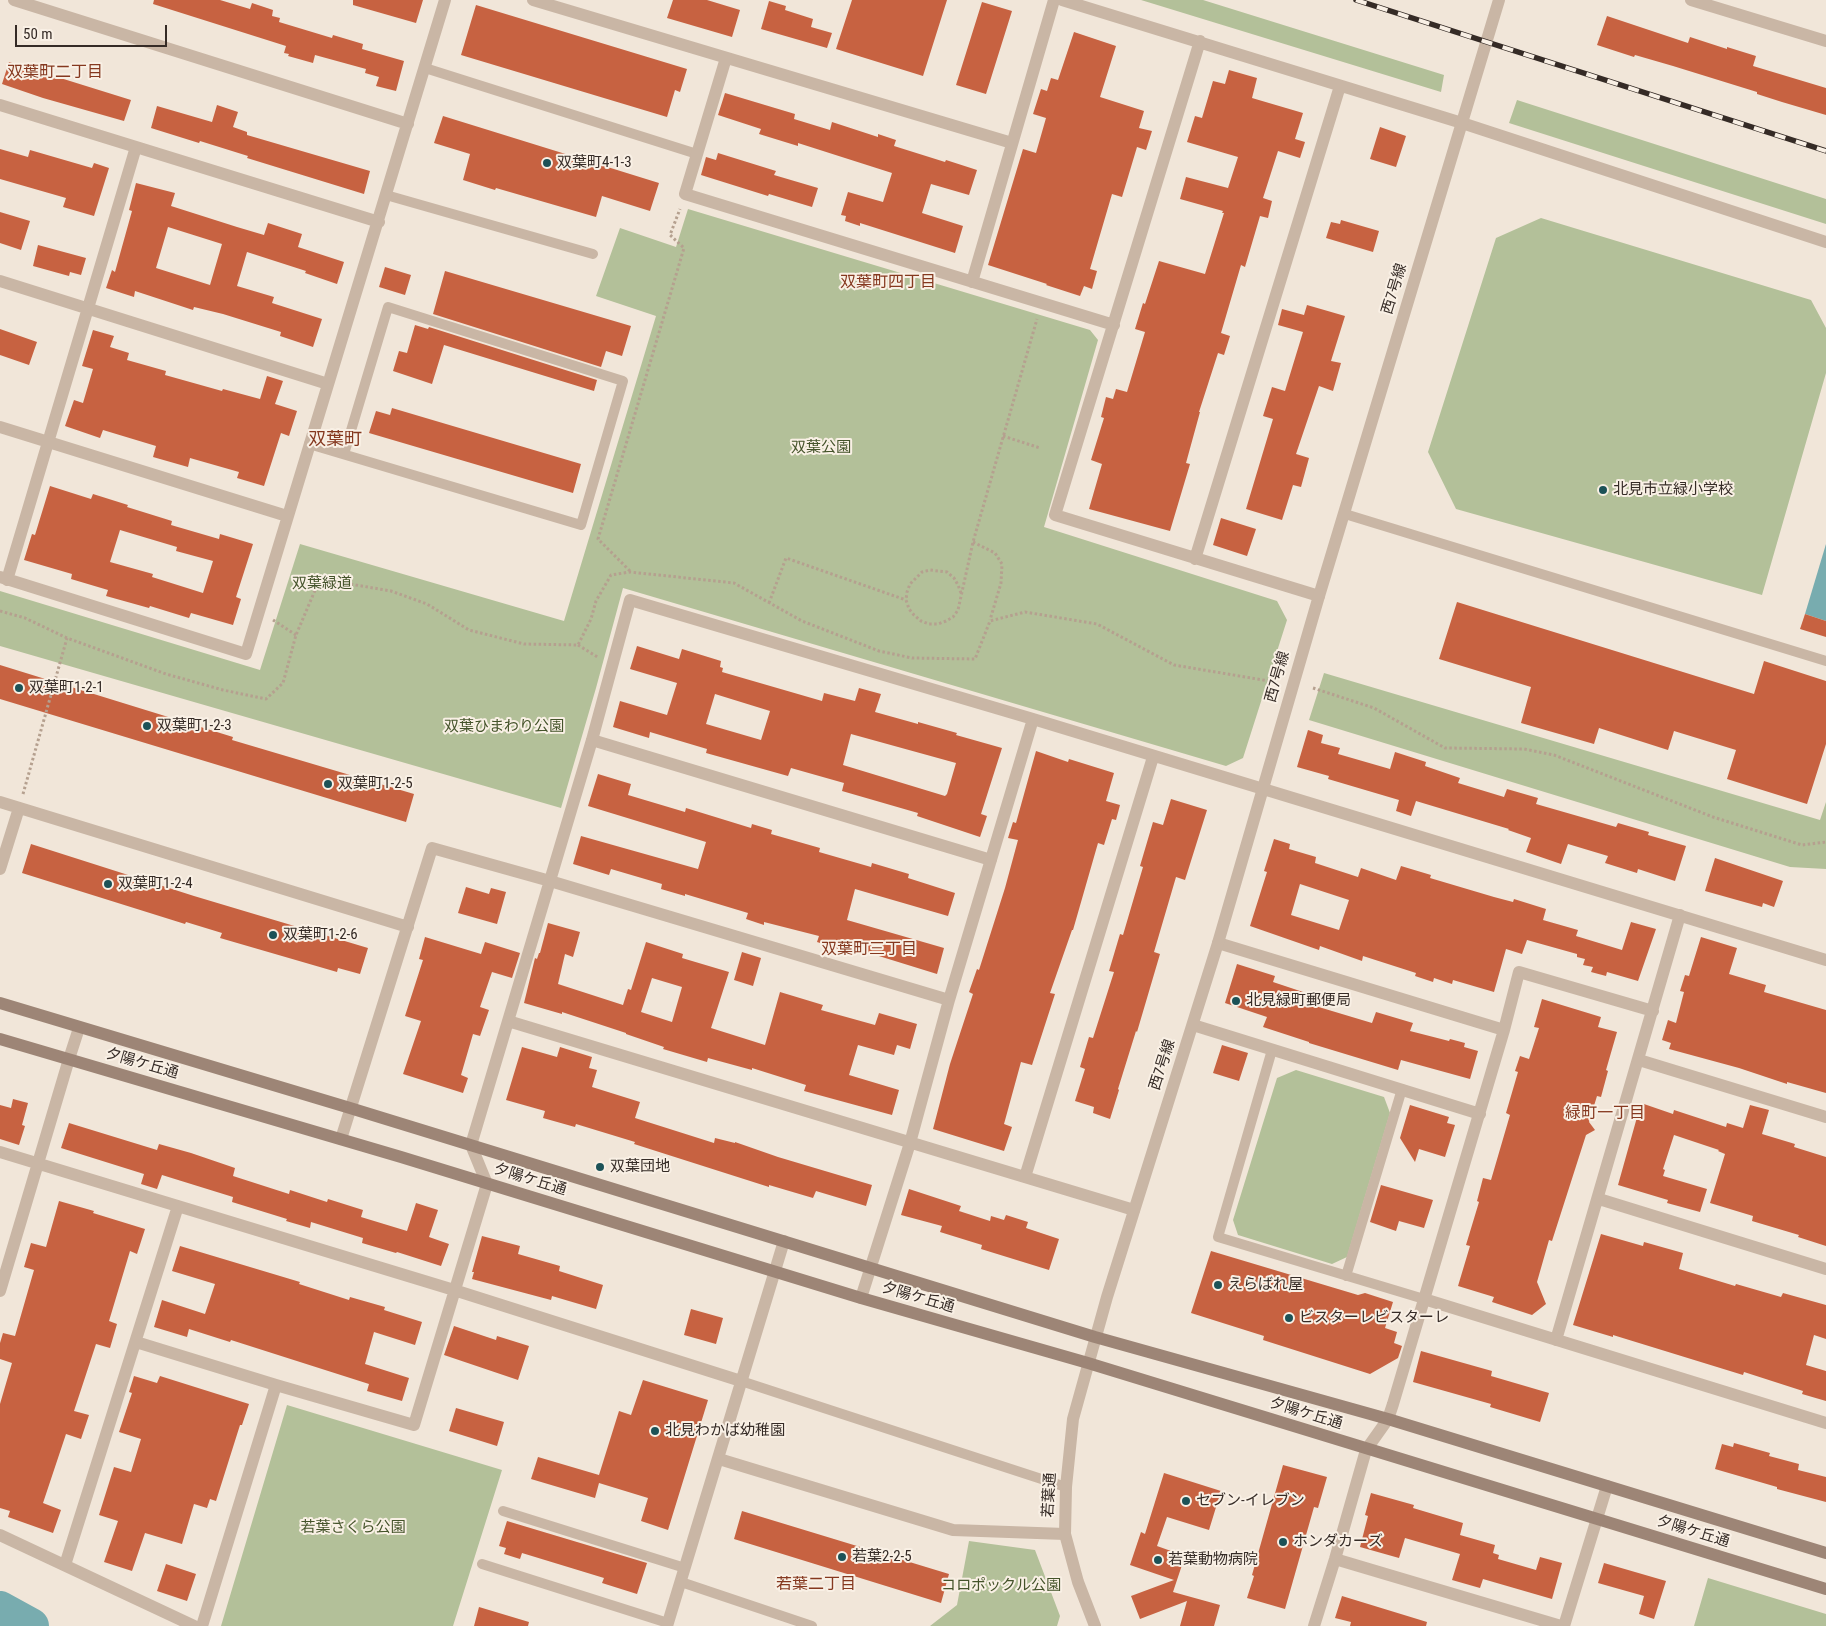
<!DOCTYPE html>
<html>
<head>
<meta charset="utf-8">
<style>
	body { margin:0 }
	#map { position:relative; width:1826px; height:1626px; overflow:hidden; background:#f1e6d9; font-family:"Roboto Condensed",sans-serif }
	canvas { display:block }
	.scale { position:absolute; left:15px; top:25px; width:152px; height:22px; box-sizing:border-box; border:2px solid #352b26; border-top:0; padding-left:6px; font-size:15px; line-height:18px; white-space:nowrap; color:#352b26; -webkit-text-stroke:4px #f9f0e5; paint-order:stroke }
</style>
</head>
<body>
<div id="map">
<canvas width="1826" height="1626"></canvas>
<div class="scale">50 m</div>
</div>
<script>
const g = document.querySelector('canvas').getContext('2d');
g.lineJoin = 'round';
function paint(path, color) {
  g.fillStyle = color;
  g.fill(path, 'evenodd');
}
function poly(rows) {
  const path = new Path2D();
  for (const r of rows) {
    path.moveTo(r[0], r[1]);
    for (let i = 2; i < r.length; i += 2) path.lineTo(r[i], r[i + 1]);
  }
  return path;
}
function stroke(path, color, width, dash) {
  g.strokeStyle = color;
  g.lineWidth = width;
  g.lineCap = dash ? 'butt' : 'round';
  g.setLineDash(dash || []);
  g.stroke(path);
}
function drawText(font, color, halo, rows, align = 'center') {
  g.font = font + ' "Roboto Condensed","Noto Sans JP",sans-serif';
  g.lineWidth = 4;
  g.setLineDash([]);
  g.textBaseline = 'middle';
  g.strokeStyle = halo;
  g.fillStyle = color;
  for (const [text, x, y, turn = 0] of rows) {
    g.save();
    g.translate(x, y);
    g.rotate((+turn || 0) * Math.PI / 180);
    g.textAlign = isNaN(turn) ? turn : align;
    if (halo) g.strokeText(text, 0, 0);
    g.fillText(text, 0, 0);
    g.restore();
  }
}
const green = poly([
	[1141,0,1203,0,1444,75,1441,92],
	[1517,100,1826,199,1826,224,1509,123],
	[688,209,1090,330,1098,340,1044,527,1277,601,1287,620,1243,758,1226,766,623,588,596,688,561,808,0,646,0,591,260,670,300,544,564,621,656,316,596,296,620,228,676,247],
	[1541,218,1811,300,1826,328,1826,373,1762,595,1456,509,1428,452,1496,238],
	[1324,673,1820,820,1826,802,1826,869,1790,867,1309,720],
	[1296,1070,1384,1097,1390,1113,1347,1257,1332,1264,1238,1235,1233,1220,1277,1078],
	[287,1405,502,1470,453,1626,221,1626],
	[969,1541,1035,1550,1060,1616,1057,1626,930,1626,957,1605],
	[1708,1578,1826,1614,1826,1626,1694,1626]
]);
const water = poly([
	[1826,544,1826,621,1805,614]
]);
const river = poly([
	[0,1609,31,1626]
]);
const building = poly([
	[154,0,220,0,250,9,252,3,273,10,272,16,280,18,279,22,332,38,333,35,363,44,362,49,404,61,396,91,376,86,379,77,365,73,366,69,315,55,313,63,288,56,289,54,284,53,286,46,153,4],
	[353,0,423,0,416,23,353,5],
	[673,0,707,0,740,10,732,37,667,18],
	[852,0,947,0,923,76,836,49],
	[769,1,786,6,785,10,813,19,811,27,832,33,827,48,761,29],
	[982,2,1012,11,986,94,956,85],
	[476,5,687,69,680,92,675,90,667,117,461,55],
	[1607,16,1688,43,1690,37,1727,49,1727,47,1756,56,1753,66,1826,88,1826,115,1782,102,1757,94,1757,92,1673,66,1635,55,1634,57,1597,45],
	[1074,32,1116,46,1100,97,1144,111,1139,128,1152,131,1146,150,1137,147,1122,197,1112,194,1090,269,1097,271,1092,289,1084,286,1080,296,1046,285,1047,284,988,265,1023,149,1036,153,1046,118,1033,114,1041,89,1047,91,1051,78,1058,80],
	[9,62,131,100,124,121,43,98,2,84],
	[1229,70,1257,78,1252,98,1303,113,1295,139,1305,142,1300,158,1278,151,1263,198,1272,201,1268,218,1260,216,1245,267,1241,265,1221,333,1230,336,1224,355,1218,353,1199,412,1200,412,1186,463,1190,464,1170,531,1089,509,1102,464,1091,460,1104,418,1101,417,1106,397,1113,399,1116,389,1127,392,1145,332,1135,329,1143,303,1145,304,1159,261,1205,274,1224,213,1222,213,1223,211,1180,199,1186,177,1228,188,1238,157,1187,142,1195,116,1202,118,1213,81,1225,84],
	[725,93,795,114,794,119,830,130,832,122,878,137,878,134,896,140,894,146,945,162,946,160,977,170,969,195,931,184,922,213,963,226,955,253,860,223,860,226,845,221,846,216,841,215,848,192,883,202,892,173,798,143,798,146,759,134,761,129,718,115],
	[217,105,238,112,233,127,247,132,247,135,370,171,364,194,247,158,248,156,200,141,199,143,151,128,157,106,212,122],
	[443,116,659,183,650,211,602,196,596,217,496,188,495,190,463,180,470,154,434,143],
	[1380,127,1406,136,1396,167,1370,159],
	[0,149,28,157,30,150,92,168,94,163,109,168,94,216,63,207,66,198,0,179],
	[718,153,776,171,774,175,818,188,812,207,769,194,768,196,701,175,706,157,716,160],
	[136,183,175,193,171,206,237,227,264,235,268,223,302,234,298,247,344,262,337,284,305,273,306,271,247,252,237,286,274,297,272,303,322,319,313,347,280,336,281,332,223,314,194,307,193,310,135,291,134,297,106,288,112,270,115,272,132,211,129,210],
	[168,227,222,244,210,285,156,268],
	[0,212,30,221,21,250,0,243],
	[1341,220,1379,231,1373,252,1326,238,1331,222,1340,224],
	[38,245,86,258,81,275,70,272,69,276,33,266],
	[385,267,411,275,405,295,379,287],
	[445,271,631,326,622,356,606,351,601,367,433,314],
	[1307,305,1345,316,1331,361,1341,363,1333,391,1319,386,1296,454,1309,458,1301,487,1293,485,1282,520,1246,509,1273,419,1263,416,1272,387,1285,391,1303,332,1278,325,1282,309,1304,315],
	[415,325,428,329,429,327,597,380,594,391,444,345,432,384,393,371,399,351,407,353],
	[0,329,37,342,29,365,0,355],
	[93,330,114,336,110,347,129,353,127,360,166,371,165,375,222,391,223,389,260,399,267,376,283,381,275,404,297,411,289,436,281,433,264,486,237,478,239,472,190,458,188,467,153,457,156,446,103,430,100,438,65,426,74,400,83,403,93,369,82,366],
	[392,408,581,464,573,493,369,433,376,411,390,415],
	[50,486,91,499,93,494,128,505,127,507,172,521,171,525,219,539,220,534,253,544,236,597,241,599,233,625,191,613,189,618,150,606,149,608,106,596,108,590,71,579,72,574,24,560,32,534,35,535],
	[120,530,177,547,176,551,213,561,203,593,152,577,153,574,110,562],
	[1221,518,1256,529,1247,556,1213,545],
	[1457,602,1754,694,1764,661,1826,681,1826,744,1807,804,1727,779,1736,750,1674,731,1668,750,1599,728,1594,744,1521,723,1531,687,1439,659],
	[1805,614,1826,621,1826,637,1800,629],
	[637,646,679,659,682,649,721,661,720,667,723,668,722,672,822,701,824,693,855,701,859,688,881,694,875,712,918,724,918,722,957,733,956,735,1002,748,981,814,987,816,980,837,917,816,918,813,842,791,844,783,791,768,788,776,706,753,707,749,650,732,649,738,613,727,620,701,667,715,677,683,630,669],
	[715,694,770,711,761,740,706,724],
	[851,734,956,763,947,794,945,796,843,765],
	[0,665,233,737,232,740,414,794,406,822,0,699],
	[1308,730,1323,735,1321,743,1340,748,1338,754,1345,756,1390,769,1395,752,1426,762,1425,766,1460,778,1458,783,1504,797,1507,789,1538,798,1536,804,1616,827,1618,823,1649,832,1648,835,1686,846,1675,881,1638,869,1637,873,1605,863,1608,856,1568,844,1561,864,1526,852,1531,838,1508,830,1509,829,1416,801,1411,816,1396,811,1399,800,1328,779,1329,776,1297,767],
	[1036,751,1068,762,1069,759,1114,773,1106,801,1120,805,1116,820,1112,819,1104,845,1098,843,1073,930,1072,930,1050,993,1055,994,1032,1065,1021,1062,1004,1124,1012,1127,1004,1151,933,1129,950,1064,973,994,969,992,977,969,979,970,1005,888,1018,840,1008,838,1013,822,1016,823],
	[598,774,631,784,628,795,685,812,686,808,751,828,752,824,772,830,771,834,820,848,819,852,871,867,872,863,909,874,908,878,955,893,948,916,855,889,847,920,944,948,937,974,840,944,839,949,817,942,819,936,764,922,764,925,746,919,748,913,685,894,685,896,661,889,662,884,611,869,609,875,573,864,581,836,698,869,706,842,588,806],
	[1171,799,1207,810,1185,880,1176,877,1154,952,1160,954,1137,1032,1136,1031,1118,1089,1119,1090,1110,1119,1093,1113,1094,1107,1075,1101,1085,1069,1080,1067,1089,1037,1093,1038,1114,972,1109,971,1120,934,1123,935,1143,867,1140,866,1153,822,1163,825],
	[1274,839,1290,844,1289,849,1316,857,1315,863,1358,877,1361,868,1396,880,1401,866,1431,875,1430,878,1494,897,1513,902,1514,899,1546,909,1543,920,1578,930,1576,936,1622,950,1631,922,1656,929,1638,981,1607,972,1606,976,1591,972,1593,967,1583,965,1585,959,1577,957,1577,954,1527,940,1522,954,1506,949,1494,992,1453,980,1452,984,1434,978,1433,982,1415,976,1416,973,1363,956,1362,961,1320,946,1319,950,1250,926,1267,872,1264,871],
	[1300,884,1349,900,1339,930,1291,915],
	[31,844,194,896,368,948,360,974,338,968,337,972,220,938,222,933,186,922,185,924,22,873],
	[1715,858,1783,881,1774,907,1763,903,1762,907,1705,891],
	[466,887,489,894,491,888,506,892,497,924,458,913],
	[548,923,580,932,573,957,565,954,558,984,623,1005,628,989,631,990,646,942,683,954,682,958,729,972,711,1028,765,1045,780,992,823,1005,821,1010,875,1025,879,1013,917,1024,910,1049,897,1045,894,1055,858,1045,849,1075,899,1090,892,1115,804,1091,806,1085,752,1068,752,1070,708,1058,707,1062,663,1049,664,1047,626,1034,626,1033,562,1012,562,1014,524,1003,535,958,537,959,539,953,540,953],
	[652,978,682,987,672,1022,641,1012],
	[425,937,481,954,485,942,520,953,512,978,492,972,480,1007,489,1010,480,1036,473,1034,461,1075,468,1078,463,1093,403,1074,421,1021,405,1016,423,960,419,959],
	[1701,937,1737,948,1729,974,1766,985,1764,992,1826,1010,1826,1093,1787,1082,1787,1084,1739,1068,1669,1049,1671,1043,1662,1040,1668,1020,1676,1023,1684,992,1680,991,1685,975,1689,976],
	[742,952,761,958,753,986,734,980],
	[1237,964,1275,976,1273,982,1315,996,1312,1005,1372,1023,1376,1012,1413,1023,1410,1031,1449,1041,1450,1039,1465,1043,1464,1047,1478,1051,1470,1079,1401,1060,1398,1070,1309,1043,1309,1042,1263,1027,1267,1017,1225,1003],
	[1542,999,1601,1017,1598,1027,1617,1032,1606,1070,1608,1071,1601,1097,1597,1096,1589,1122,1595,1130,1586,1135,1552,1241,1549,1240,1537,1282,1546,1304,1532,1315,1492,1302,1494,1297,1458,1286,1470,1246,1466,1245,1479,1202,1477,1201,1483,1178,1491,1180,1510,1115,1506,1113,1518,1072,1515,1071,1520,1056,1529,1059,1539,1028,1534,1027],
	[1222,1045,1248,1053,1239,1081,1213,1073],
	[522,1047,557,1057,560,1047,592,1057,589,1068,597,1070,592,1087,640,1102,635,1118,714,1143,715,1138,735,1143,735,1142,778,1157,872,1185,866,1206,816,1191,813,1198,769,1185,769,1187,634,1144,635,1142,576,1124,575,1127,543,1118,545,1111,506,1100],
	[13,1099,28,1103,22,1125,25,1126,19,1145,0,1139,0,1105,11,1108],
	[1641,1103,1673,1114,1674,1110,1726,1127,1727,1123,1743,1128,1750,1105,1769,1110,1762,1134,1795,1144,1794,1147,1826,1157,1826,1246,1798,1237,1799,1235,1752,1221,1753,1216,1710,1203,1725,1154,1718,1151,1719,1150,1674,1135,1663,1169,1665,1170,1663,1176,1707,1189,1700,1212,1667,1203,1668,1200,1618,1185],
	[1410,1105,1449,1117,1447,1123,1455,1125,1445,1157,1419,1149,1415,1162,1400,1138],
	[69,1123,157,1150,159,1144,191,1153,235,1168,233,1176,289,1194,290,1190,327,1202,328,1199,363,1210,361,1217,407,1231,416,1203,438,1210,429,1237,449,1244,441,1266,397,1252,396,1253,362,1243,363,1238,311,1222,310,1228,286,1221,287,1219,232,1202,233,1197,162,1175,157,1189,141,1184,144,1174,61,1148],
	[1381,1185,1433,1200,1424,1228,1399,1221,1396,1231,1370,1222],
	[909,1189,961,1206,959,1211,990,1221,991,1216,1004,1220,1006,1215,1028,1222,1026,1228,1059,1239,1049,1270,981,1249,982,1245,940,1232,942,1226,901,1215],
	[59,1201,94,1211,93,1213,145,1229,137,1254,130,1251,109,1321,117,1324,110,1348,96,1344,74,1411,89,1415,81,1439,66,1434,43,1503,61,1510,53,1533,8,1517,10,1511,0,1508,0,1404,12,1363,0,1359,0,1343,3,1333,15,1336,34,1270,24,1267,31,1243,46,1247],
	[1601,1234,1643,1246,1644,1242,1683,1253,1679,1269,1735,1286,1736,1284,1781,1297,1783,1293,1826,1305,1826,1339,1814,1335,1806,1365,1826,1371,1826,1401,1802,1394,1803,1391,1744,1372,1743,1375,1613,1335,1613,1337,1573,1325],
	[482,1236,520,1246,518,1254,560,1266,559,1271,603,1285,596,1309,552,1296,551,1300,472,1279,474,1272,472,1272],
	[180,1246,300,1282,299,1284,349,1300,350,1297,385,1307,384,1310,422,1322,415,1345,374,1332,365,1364,409,1378,402,1401,367,1391,369,1384,231,1340,230,1342,189,1329,187,1337,154,1327,162,1300,205,1314,215,1284,172,1271],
	[1211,1251,1358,1295,1365,1293,1393,1302,1385,1328,1397,1332,1394,1343,1402,1346,1398,1358,1370,1374,1263,1340,1264,1336,1191,1313],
	[691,1309,723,1318,716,1344,684,1335],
	[454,1326,496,1340,497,1336,529,1346,518,1380,444,1355],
	[1421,1351,1492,1371,1491,1376,1549,1393,1540,1422,1490,1407,1491,1404,1413,1382],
	[134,1376,157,1383,160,1376,249,1404,242,1425,240,1425,216,1501,210,1499,207,1508,194,1504,182,1544,145,1533,132,1571,104,1562,118,1521,99,1515,114,1467,131,1472,141,1439,119,1432,132,1393,129,1392],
	[643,1380,708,1400,668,1530,641,1521,648,1498,599,1483,595,1498,531,1479,538,1457,599,1475,619,1411,631,1415],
	[456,1408,504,1422,497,1446,449,1431],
	[1734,1443,1770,1453,1769,1456,1799,1464,1798,1470,1826,1477,1826,1502,1777,1489,1777,1487,1715,1469,1722,1444,1733,1447],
	[1283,1465,1327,1477,1318,1508,1314,1507,1285,1609,1247,1598,1254,1576,1252,1575],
	[1164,1473,1221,1491,1209,1530,1167,1517,1157,1546,1185,1556,1173,1592,1220,1605,1214,1626,1180,1626,1187,1601,1140,1619,1131,1596,1174,1580,1130,1565,1141,1532,1145,1534],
	[1371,1493,1414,1505,1413,1508,1463,1523,1460,1535,1495,1545,1493,1553,1499,1555,1498,1559,1536,1570,1540,1557,1562,1563,1552,1599,1483,1579,1480,1588,1452,1580,1460,1554,1405,1538,1399,1558,1360,1547,1368,1516,1365,1515],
	[742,1511,949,1574,941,1603,734,1539],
	[507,1521,647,1563,637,1594,602,1583,604,1578,522,1553,520,1559,504,1554,506,1548,499,1546],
	[1604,1563,1666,1581,1654,1619,1639,1614,1644,1596,1598,1583],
	[166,1564,196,1574,187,1601,157,1591],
	[1342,1596,1427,1622,1426,1626,1350,1626,1351,1622,1335,1618],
	[479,1607,529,1622,528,1626,474,1626]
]);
const path = poly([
	[1003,436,1040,448],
	[973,542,995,553,1002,564,1001,583,990,620],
	[630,571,598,539,684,248,670,235,680,209],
	[961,593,958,585,954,578,947,572,930,570,922,572,910,584,907,592,906,600,909,609,914,615,921,621,929,624,938,624,946,621,953,617,958,610,973,542,1037,319],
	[769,603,786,558,906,600],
	[0,611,25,618,67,638,166,674,223,690,266,699,283,683,296,635,316,588,350,584,391,591,427,604,469,630,524,644,578,645,591,619,596,601,611,575,630,572,734,583,802,621,879,651,912,658,975,659,990,621,1025,612,1097,624,1174,665,1275,682],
	[273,620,296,635],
	[578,645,599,658],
	[1313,688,1374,708,1445,748,1524,749,1554,755,1713,817,1802,845,1826,842],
	[23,794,67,638]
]);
const service = poly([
	[425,68,697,154],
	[386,195,593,254],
	[309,444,581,525,623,381,388,307,344,454],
	[1345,514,1826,661],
	[1272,1050,1218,1237,1424,1299],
	[1346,1276,1402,1089],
	[741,1381,1066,1487],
	[503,1511,685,1568],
	[482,1564,668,1623],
	[681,1582,812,1626]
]);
const minor = poly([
	[14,0,408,124],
	[533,0,1012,143],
	[1062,0,1462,123,1826,242],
	[1691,0,1826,41],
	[1200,41,1055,515,1319,596],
	[726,58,685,194,1114,325],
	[0,105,379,222],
	[0,281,328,384],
	[972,282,1054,0],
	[0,427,287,516],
	[1195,559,1340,86],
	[0,577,246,654,445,0],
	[7,580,136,147],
	[592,740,991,860],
	[0,802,408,927],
	[0,869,19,808],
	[1218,943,1504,1030],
	[508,1021,1134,1210],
	[1193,1025,1480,1114],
	[1639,1060,1826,1117],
	[341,1139,432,848,550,881,949,1000],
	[0,1152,454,1290,741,1381],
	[1025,1177,1153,757],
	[1599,1199,1826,1269],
	[0,1291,69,1059,79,1028],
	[861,1298,910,1143,949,1000,1033,719],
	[1424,1299,1826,1423],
	[1556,1340,1680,915],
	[136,1342,276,1385,414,1425,487,1184,471,1145,592,740,630,600,1033,719,1826,960],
	[719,1459,953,1530,1065,1534],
	[0,1535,194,1626],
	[1335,1559,1561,1626],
	[65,1565,178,1206],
	[202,1626,276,1385],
	[667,1626,784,1241],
	[1314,1626,1335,1559,1366,1450,1388,1419,1393,1404,1504,1030,1519,972,1653,1011],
	[1564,1626,1607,1486]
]);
const tertiary = poly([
	[1095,1626,1078,1582,1065,1534,1066,1487,1073,1419,1107,1297,1218,943,1319,596,1499,0]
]);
const secondary = poly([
	[0,1003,350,1108,1095,1337,1388,1419,1826,1553],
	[0,1039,401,1157,861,1298,1088,1363,1826,1589]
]);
const rail = poly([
	[1356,0,1826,151]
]);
const markers = [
	[547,163,5,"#1c5257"],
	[1603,490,5,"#1c5257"],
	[19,688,5,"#1c5257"],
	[147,726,5,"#1c5257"],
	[328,784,5,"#1c5257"],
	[108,884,5,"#1c5257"],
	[273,935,5,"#1c5257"],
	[1236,1001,5,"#1c5257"],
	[600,1167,5,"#1c5257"],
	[1218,1285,5,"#1c5257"],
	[1289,1318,5,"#1c5257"],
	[655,1431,5,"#1c5257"],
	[1186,1501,5,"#1c5257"],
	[1283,1542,5,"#1c5257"],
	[842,1557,5,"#1c5257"],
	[1158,1560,5,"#1c5257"]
];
const poiNames = [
	["双葉町4-1-3",557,163],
	["北見市立緑小学校",1613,490],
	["双葉町1-2-1",29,688],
	["双葉町1-2-3",157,726],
	["双葉町1-2-5",338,784],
	["双葉町1-2-4",118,884],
	["双葉町1-2-6",283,935],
	["北見緑町郵便局",1246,1001],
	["双葉団地",610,1167],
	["えらばれ屋",1228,1285],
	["ビスターレビスターレ",1299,1318],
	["北見わかば幼稚園",665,1431],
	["セブン-イレブン",1196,1501],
	["ホンダカーズ",1293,1542],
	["若葉2-2-5",852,1557],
	["若葉動物病院",1168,1560]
];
const streetNames = [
	["西7号線",1395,289,-73],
	["西7号線",1278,677,-74],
	["夕陽ケ丘通",142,1064,16],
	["西7号線",1163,1065,-72],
	["夕陽ケ丘通",530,1180,17],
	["夕陽ケ丘通",918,1298,16],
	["夕陽ケ丘通",1306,1414,17],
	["若葉通",1050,1495,-87],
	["夕陽ケ丘通",1693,1532,17]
];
const parkNames = [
	["双葉公園",821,448],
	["双葉緑道",322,584],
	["双葉ひまわり公園",504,727],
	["若葉さくら公園",353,1528],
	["コロポックル公園",1001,1586]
];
const neighbourhoodNames = [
	["双葉町二丁目",55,73],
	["双葉町四丁目",888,283],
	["双葉町三丁目",869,950],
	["緑町一丁目",1605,1114],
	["若葉二丁目",816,1585]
];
const quarterNames = [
	["双葉町",335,440]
];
paint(green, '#b3c099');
paint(water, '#78acaf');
stroke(river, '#78acaf', 36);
paint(building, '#c76241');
stroke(path, '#b5a08f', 3, [2.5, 2.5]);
stroke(service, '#c9b6a5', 10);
stroke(minor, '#c9b6a5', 12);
stroke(tertiary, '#c9b6a5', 12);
stroke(secondary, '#9d8576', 12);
stroke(rail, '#352b26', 5.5);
stroke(rail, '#f9f0e5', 4, [11]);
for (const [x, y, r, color] of markers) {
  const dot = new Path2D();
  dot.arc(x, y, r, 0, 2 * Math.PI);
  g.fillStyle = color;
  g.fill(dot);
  stroke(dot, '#f9f0e5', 2);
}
drawText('15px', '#352b26', '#f9f0e5', poiNames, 'left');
drawText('15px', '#352b26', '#f9f0e5', streetNames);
drawText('15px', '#44532a', '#f9f0e5', parkNames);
drawText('16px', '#85381f', '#f9f0e5', neighbourhoodNames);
drawText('18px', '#85381f', '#f9f0e5', quarterNames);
</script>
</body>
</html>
